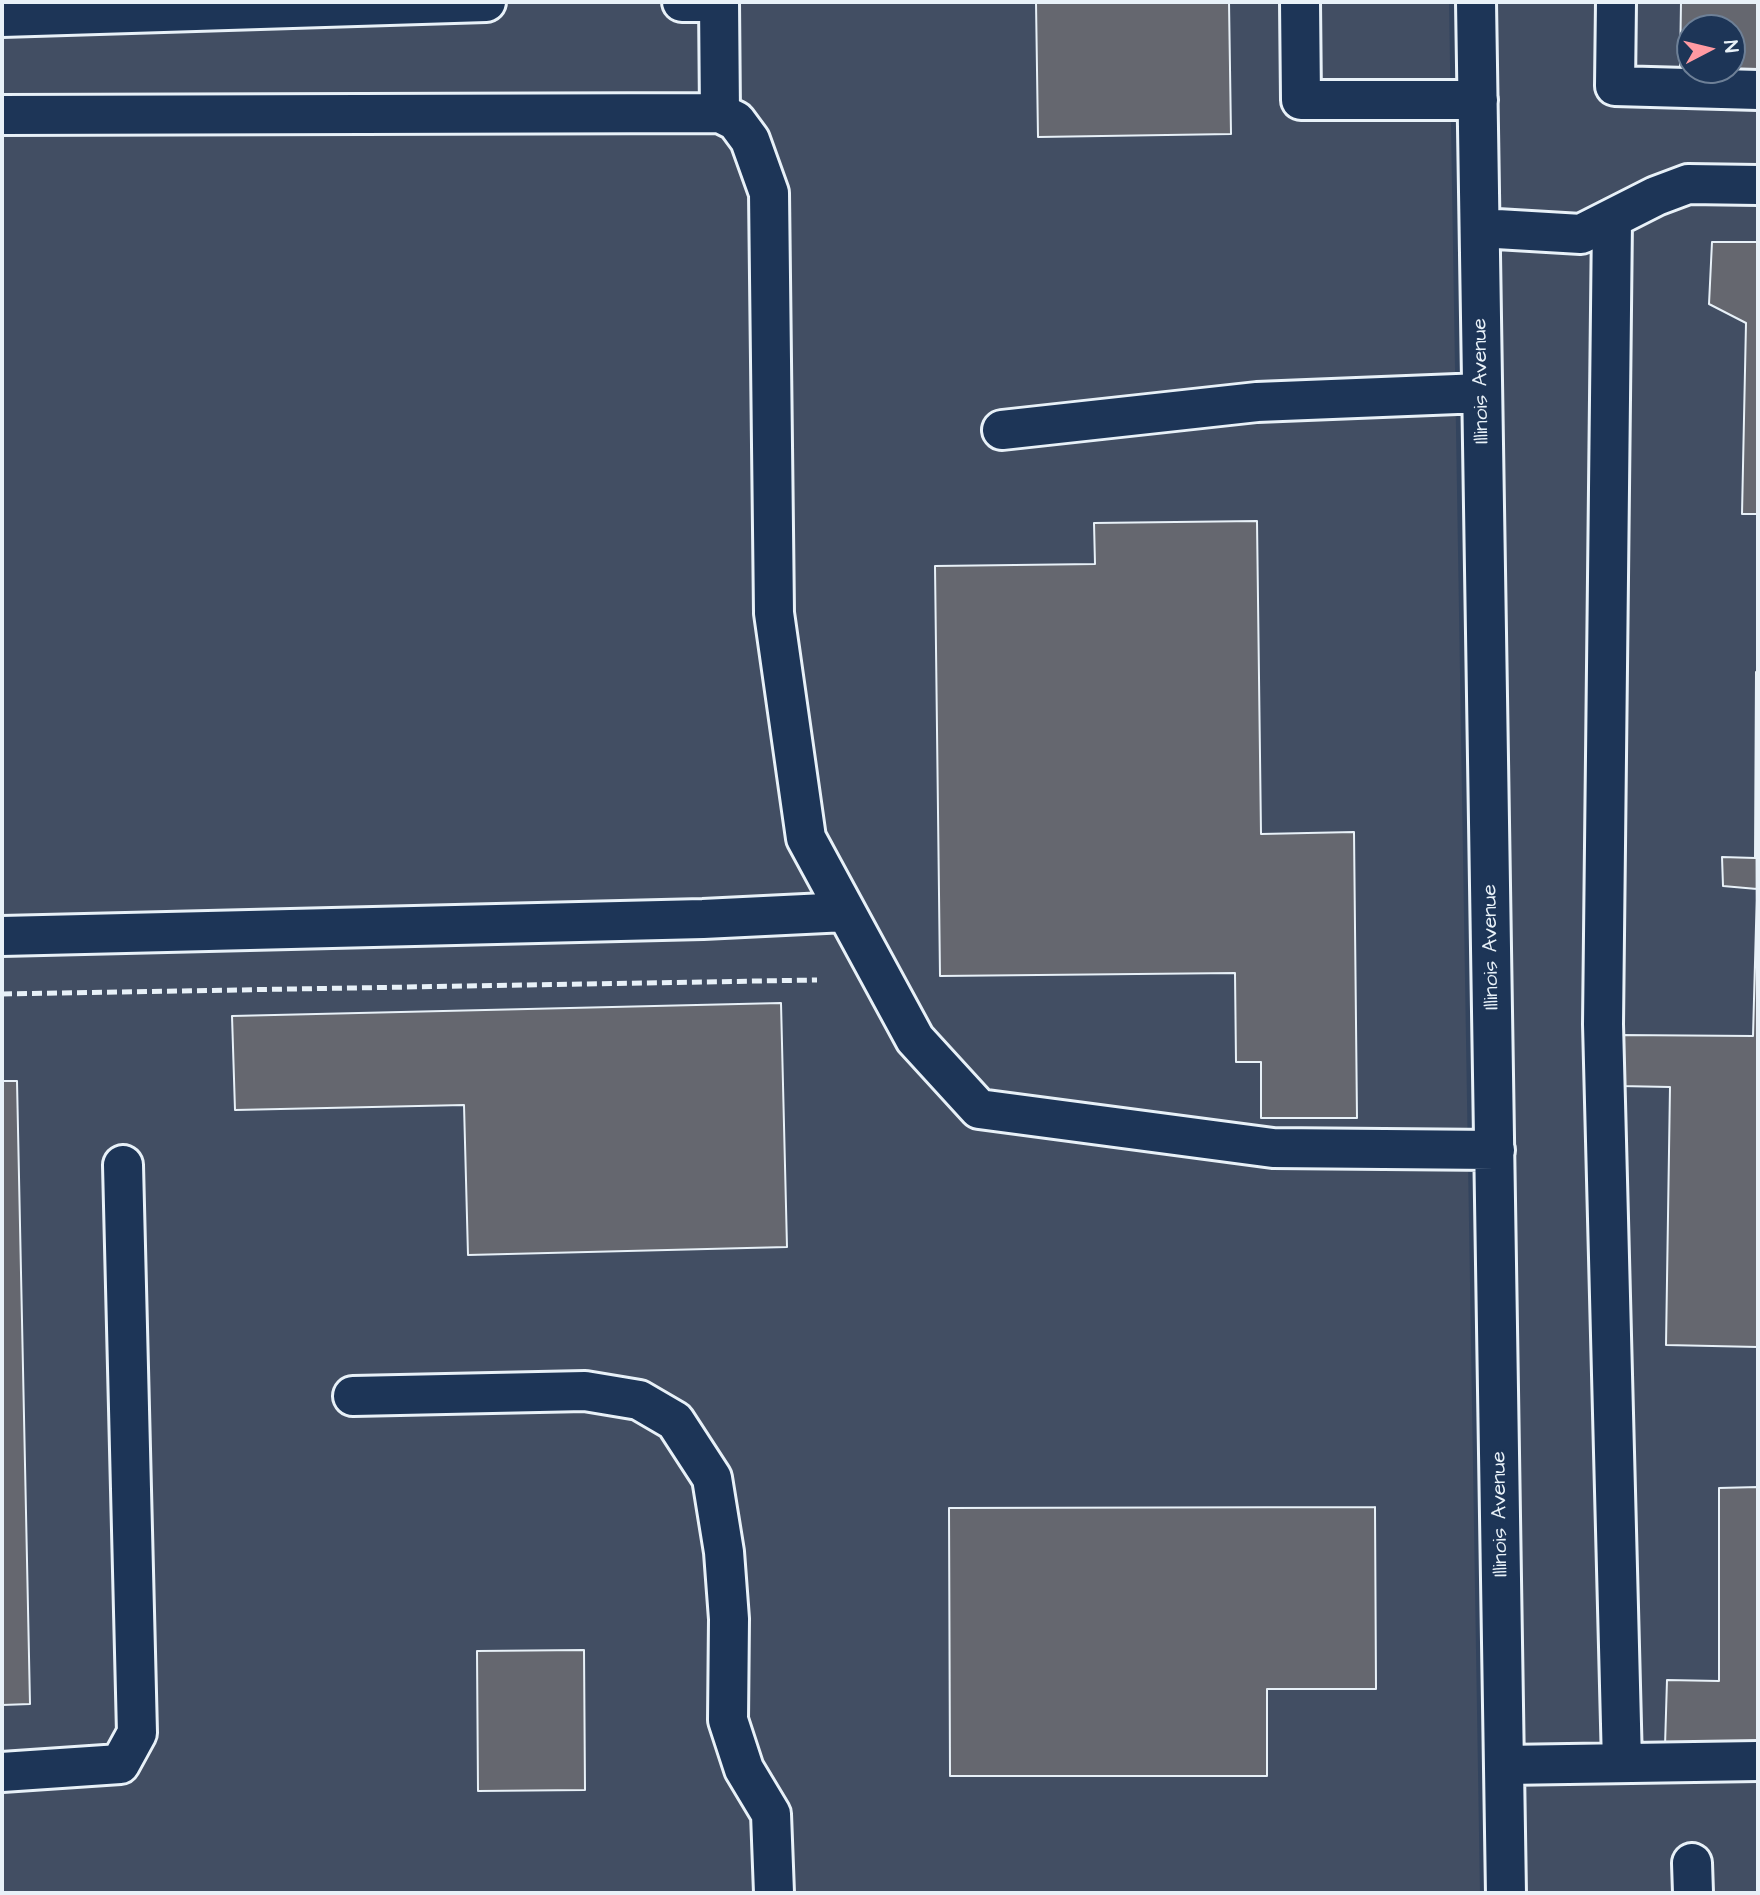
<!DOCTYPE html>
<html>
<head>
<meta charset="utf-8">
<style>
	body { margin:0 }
	#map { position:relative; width:1760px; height:1895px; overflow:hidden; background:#33445e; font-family:"Architects Daughter",sans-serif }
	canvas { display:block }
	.frame { position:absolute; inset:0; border:4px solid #e8f1f8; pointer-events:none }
	.north { position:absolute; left:1676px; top:14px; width:70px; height:70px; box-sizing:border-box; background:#1d3557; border:2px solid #6e8097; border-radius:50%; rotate:83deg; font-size:19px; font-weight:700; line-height:28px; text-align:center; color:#e8f1f8 }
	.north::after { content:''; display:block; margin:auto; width:24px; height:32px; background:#ff9aa2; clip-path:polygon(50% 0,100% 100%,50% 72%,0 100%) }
</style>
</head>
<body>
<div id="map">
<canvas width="1760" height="1895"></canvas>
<div class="frame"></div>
<div class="north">N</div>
</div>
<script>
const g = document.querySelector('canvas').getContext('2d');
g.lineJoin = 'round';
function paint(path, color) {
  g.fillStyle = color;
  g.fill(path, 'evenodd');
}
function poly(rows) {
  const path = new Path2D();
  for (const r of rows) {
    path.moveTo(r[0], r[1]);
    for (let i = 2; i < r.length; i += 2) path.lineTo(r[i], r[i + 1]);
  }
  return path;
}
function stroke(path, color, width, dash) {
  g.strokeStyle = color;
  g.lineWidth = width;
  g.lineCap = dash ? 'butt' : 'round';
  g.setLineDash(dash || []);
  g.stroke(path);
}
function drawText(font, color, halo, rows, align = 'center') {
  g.font = font + ' "Architects Daughter",sans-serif';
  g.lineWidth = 5;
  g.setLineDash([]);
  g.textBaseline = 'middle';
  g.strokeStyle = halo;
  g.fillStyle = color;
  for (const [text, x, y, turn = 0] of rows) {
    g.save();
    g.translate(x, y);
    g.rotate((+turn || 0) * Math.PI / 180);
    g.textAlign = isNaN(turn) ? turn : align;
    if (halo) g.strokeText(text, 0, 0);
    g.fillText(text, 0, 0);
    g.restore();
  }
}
const built = poly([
	[2,2,1449,2,1480,1893,2,1893],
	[1494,2,1758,2,1758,1893,1525,1893],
	[1690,28,1732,28,1732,70,1690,70]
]);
const building = poly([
	[1036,2,1229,2,1231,134,1038,137,1036,2],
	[1681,2,1758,2,1758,70,1732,70,1732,28,1690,28,1690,69,1680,69,1681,2],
	[1712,242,1758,242,1758,514,1742,514,1746,323,1709,304,1712,242],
	[1257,521,1261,834,1354,832,1357,1118,1261,1118,1261,1062,1236,1062,1235,973,940,976,935,566,1095,564,1094,523,1257,521],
	[1756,672,1758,1347,1666,1345,1670,1087,1620,1086,1620,1035,1753,1036,1757,889,1723,886,1722,857,1755,858,1756,672],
	[781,1003,787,1247,468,1255,464,1105,235,1110,232,1016,781,1003],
	[2,1081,17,1081,30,1704,2,1705,2,1081],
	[1758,1487,1758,1744,1665,1746,1667,1680,1719,1681,1719,1488,1758,1487],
	[1375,1507,1376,1689,1267,1689,1267,1776,950,1776,949,1508,1375,1507],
	[584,1650,585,1790,478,1791,477,1651,584,1650]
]);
const minor = poly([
	[682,2,719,2,720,113],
	[1300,2,1301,100,1478,100],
	[1476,2,1506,1893],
	[1616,2,1615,86,1758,90],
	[2,17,486,2],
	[2,115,720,113,736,121,750,140,769,193,774,613,806,838,915,1039,979,1109,1273,1148,1495,1150],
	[1612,220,1603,1024,1622,1763],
	[1480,228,1581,234,1656,196,1688,184,1758,185],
	[1002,430,1257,402,1482,393],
	[2,936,703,919,846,912],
	[353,1396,585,1391,639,1400,675,1421,712,1478,724,1552,729,1619,728,1720,744,1769,771,1814,774,1893],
	[1505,1765,1758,1761],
	[2,1772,120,1764,137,1733,123,1165],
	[1692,1863,1693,1893]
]);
const rail = poly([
	[2,994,817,980]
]);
const streetNames = [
	["Illinois Avenue",1482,381,-91],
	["Illinois Avenue",1492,947,-91],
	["Illinois Avenue",1501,1514,-91]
];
paint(built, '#424e63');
paint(building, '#65676f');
stroke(building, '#e8f1f8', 2);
stroke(minor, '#e8f1f8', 44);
stroke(minor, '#1d3557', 38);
stroke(rail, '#e8f1f8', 5, [10, 5]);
drawText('21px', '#e8f1f8', '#1d3557', streetNames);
</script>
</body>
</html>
